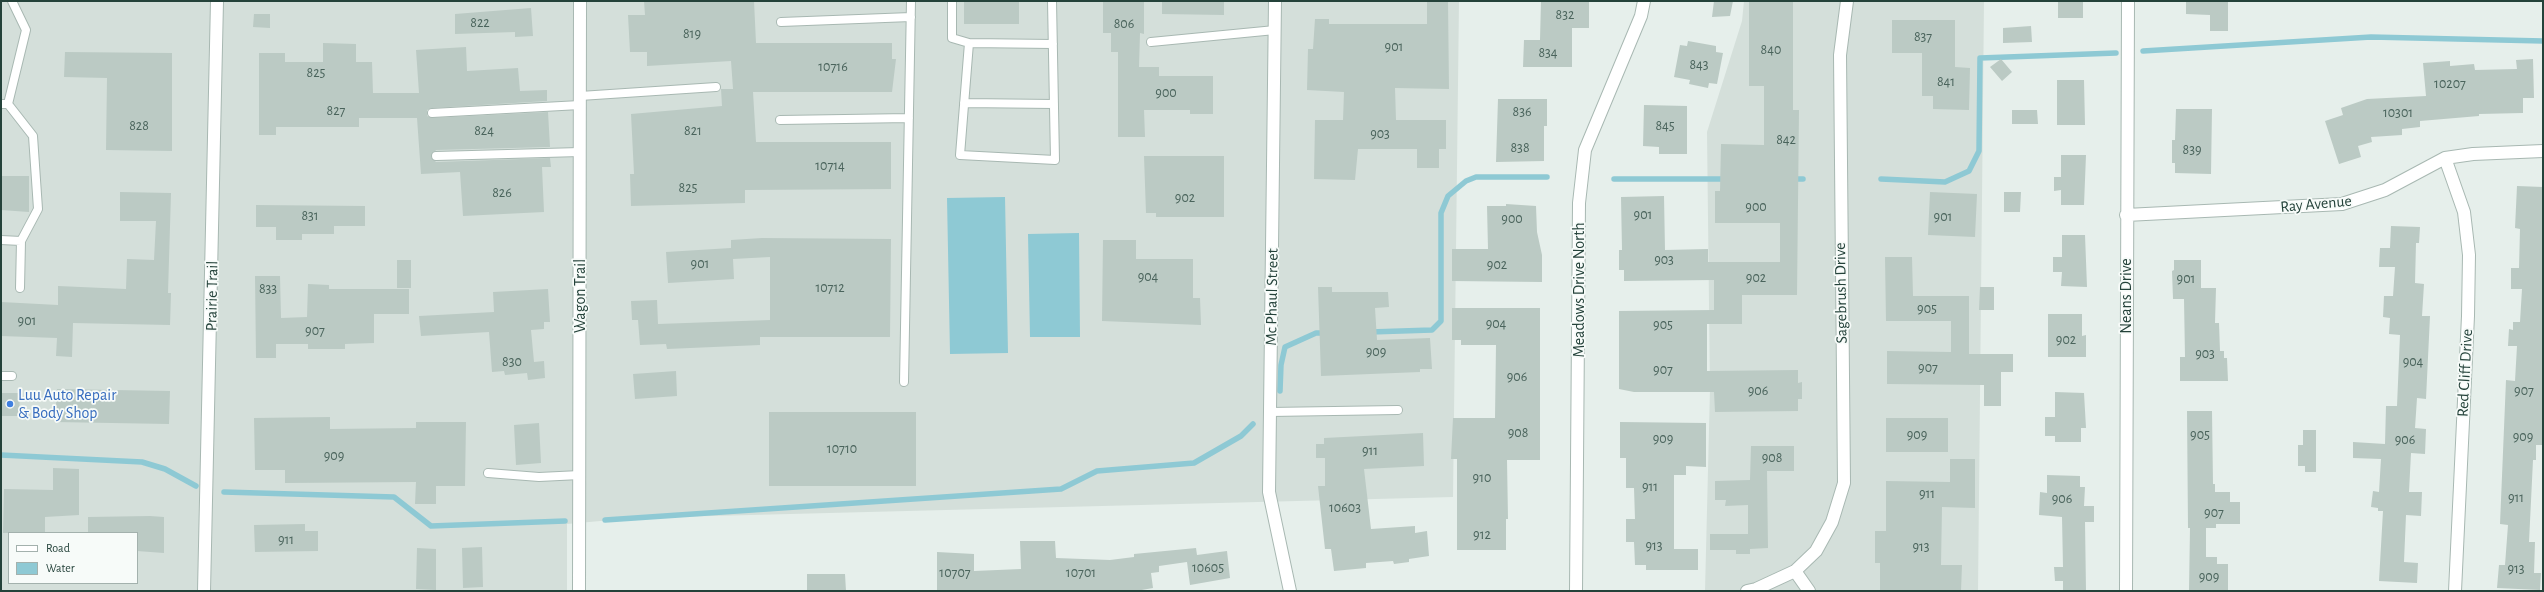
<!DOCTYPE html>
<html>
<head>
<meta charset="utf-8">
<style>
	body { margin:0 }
	#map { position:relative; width:2544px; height:592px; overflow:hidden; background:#e6efeb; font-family:"Alegreya Sans",sans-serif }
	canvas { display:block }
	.frame { position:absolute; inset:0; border:2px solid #24423a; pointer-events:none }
	.legend { position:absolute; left:8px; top:532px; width:130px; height:52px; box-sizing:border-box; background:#f7fbf9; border:1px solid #a3b1ad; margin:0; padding:5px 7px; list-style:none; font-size:12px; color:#24423a }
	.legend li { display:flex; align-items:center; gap:8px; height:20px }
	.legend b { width:20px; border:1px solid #a3b1ad }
</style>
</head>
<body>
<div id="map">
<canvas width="2544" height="592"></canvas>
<div class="frame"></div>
<ul class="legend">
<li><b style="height:5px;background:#fff"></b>Road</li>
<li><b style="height:11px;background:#8ec9d4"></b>Water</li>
</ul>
</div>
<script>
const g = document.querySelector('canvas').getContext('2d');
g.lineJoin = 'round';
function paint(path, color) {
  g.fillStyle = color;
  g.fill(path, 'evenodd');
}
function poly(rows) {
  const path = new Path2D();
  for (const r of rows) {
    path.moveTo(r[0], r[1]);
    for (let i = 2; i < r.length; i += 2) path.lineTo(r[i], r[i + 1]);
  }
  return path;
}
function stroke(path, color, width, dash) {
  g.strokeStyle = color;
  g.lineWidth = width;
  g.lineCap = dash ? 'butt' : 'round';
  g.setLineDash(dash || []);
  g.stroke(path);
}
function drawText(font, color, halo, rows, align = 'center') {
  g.font = font + ' "Alegreya Sans",sans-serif';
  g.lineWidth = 3.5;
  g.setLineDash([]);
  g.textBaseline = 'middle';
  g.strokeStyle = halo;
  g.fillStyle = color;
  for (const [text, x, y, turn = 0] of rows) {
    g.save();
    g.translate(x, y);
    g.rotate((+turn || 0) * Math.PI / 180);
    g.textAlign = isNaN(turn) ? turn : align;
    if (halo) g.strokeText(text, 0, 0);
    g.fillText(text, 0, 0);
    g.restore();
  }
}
const built = poly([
	[1,1,1459,1,1453,497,634,518,567,524,567,591,1,591],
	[9,533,137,533,137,583,9,583],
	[1744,1,1984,1,1978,591,1705,591,1710,389,1707,132,1742,21]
]);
const water = poly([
	[1005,197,1008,353,950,354,947,198],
	[1079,233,1080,337,1030,337,1028,234]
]);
const stream = poly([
	[2143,51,2371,37,2543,41],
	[1614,179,1726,179],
	[1791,179,1803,179],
	[1881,179,1945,182,1969,171,1979,151,1980,58,2116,53],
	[1370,332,1432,330,1441,321,1441,213,1448,196,1466,181,1476,177,1547,177],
	[1280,391,1281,365,1285,347,1316,333,1327,333],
	[1,455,142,462,165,469,196,486],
	[224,492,394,497,431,526,565,521],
	[605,520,1061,489,1097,471,1194,463,1241,436,1253,424]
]);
const building = poly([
	[644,1,754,1,756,43,892,43,892,59,896,59,892,92,753,92,756,142,891,142,891,189,745,190,745,203,631,206,630,174,634,174,631,114,722,106,721,89,733,89,731,61,647,66,647,52,630,52,628,15,645,15],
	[964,1,1019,1,1019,24,964,24],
	[1103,1,1144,1,1144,34,1140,33,1139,67,1159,67,1159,76,1213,76,1213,114,1190,114,1190,110,1144,110,1145,137,1118,137,1118,52,1111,52,1111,33,1103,33],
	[1162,1,1224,1,1224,15,1162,14],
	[1427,1,1448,1,1449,89,1395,88,1396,120,1446,120,1446,149,1439,149,1439,168,1417,168,1417,149,1358,149,1355,180,1314,179,1315,120,1343,120,1344,92,1307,90,1308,49,1313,49,1315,19,1329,19,1329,24,1427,24],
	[1541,1,1589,2,1589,28,1572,28,1572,67,1523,67,1524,40,1540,40],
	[1714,1,1733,1,1730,16,1712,17],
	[1749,1,1793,1,1793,110,1799,110,1797,295,1742,295,1742,324,1707,324,1707,371,1798,370,1798,383,1802,382,1802,399,1798,399,1798,411,1715,412,1714,392,1634,392,1619,389,1619,311,1714,310,1714,280,1624,281,1624,270,1619,270,1619,250,1622,250,1621,197,1664,196,1665,250,1708,249,1708,262,1780,262,1780,223,1715,223,1715,191,1720,191,1721,144,1764,145,1764,86,1749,86],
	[2058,1,2083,1,2083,18,2058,18],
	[2186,1,2228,1,2228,31,2210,31,2210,15,2186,14],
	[531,8,533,36,515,37,515,32,455,34,455,14],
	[254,14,270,14,270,28,253,27],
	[1892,20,1955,20,1955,67,1970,68,1969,110,1933,109,1933,96,1922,96,1922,53,1892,53],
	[2031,26,2032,42,2003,43,2003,28],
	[1688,41,1716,46,1716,52,1723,53,1717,84,1709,83,1708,88,1689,84,1690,80,1674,77,1680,45,1687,46],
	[323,43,356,44,356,62,372,62,373,93,419,93,416,50,466,47,467,71,518,68,520,91,547,90,547,101,432,108,427,110,427,116,432,118,548,112,550,147,436,150,431,157,436,162,550,158,551,167,542,167,544,212,463,216,460,172,421,174,417,118,359,118,359,127,276,127,276,135,259,135,259,53,285,53,285,62,323,62],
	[65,52,172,53,172,151,106,150,107,78,64,77],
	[2001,59,2012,72,2002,81,1990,67],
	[2533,59,2534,98,2523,98,2523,113,2479,114,2479,116,2420,121,2420,127,2402,129,2402,135,2371,137,2372,142,2358,146,2361,157,2339,164,2325,121,2343,115,2341,108,2367,99,2426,96,2423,63,2450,61,2450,66,2474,64,2475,70,2517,69,2516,60],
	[2057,80,2084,80,2085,125,2057,125],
	[1498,99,1547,99,1547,126,1544,126,1544,161,1496,162],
	[1644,105,1687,106,1687,154,1659,154,1659,147,1643,146],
	[2176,109,2212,109,2211,174,2175,173,2175,163,2172,163,2172,140,2175,140],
	[2012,110,2037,110,2038,124,2012,124],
	[2061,155,2086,155,2084,205,2061,205,2061,190,2054,191,2054,177,2061,177],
	[1144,156,1224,156,1224,217,1156,217,1156,213,1146,213],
	[1,176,29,176,29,212,1,210],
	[2517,186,2543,187,2543,445,2536,445,2536,460,2533,460,2529,542,2535,542,2534,573,2541,573,2540,590,2497,588,2499,565,2505,565,2508,525,2500,524,2506,380,2515,381,2517,346,2508,346,2509,329,2513,330,2513,322,2520,322,2522,289,2511,289,2511,268,2519,268,2520,229,2515,228],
	[120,192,171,193,168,293,171,293,170,325,73,323,72,357,56,356,57,338,1,336,1,302,58,305,58,286,126,289,127,259,154,260,156,221,120,221],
	[1930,192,1977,194,1975,237,1928,235],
	[2004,192,2021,192,2020,212,2004,212],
	[1506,204,1536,206,1537,232,1542,255,1542,282,1452,281,1452,249,1488,249,1487,206,1506,206],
	[256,205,365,206,365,226,334,226,334,234,302,234,302,240,276,240,276,227,256,227],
	[2391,226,2420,227,2419,243,2416,243,2415,283,2424,284,2422,316,2430,316,2426,399,2417,398,2415,428,2426,429,2425,454,2411,453,2409,492,2422,492,2421,516,2406,515,2404,562,2418,563,2417,583,2379,581,2383,511,2378,511,2378,508,2371,507,2373,491,2379,492,2381,459,2353,458,2353,442,2385,444,2386,406,2397,406,2400,335,2389,334,2390,318,2383,317,2384,296,2393,296,2395,267,2379,267,2380,248,2390,248],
	[2062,235,2085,235,2087,287,2061,286,2062,272,2053,272,2053,257,2062,257],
	[762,238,891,239,890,337,760,337,760,345,667,349,666,344,640,345,638,320,632,320,631,301,657,300,658,324,770,320,770,257,733,259,734,279,668,283,666,252,731,248,731,240],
	[1103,240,1136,240,1136,259,1193,259,1193,298,1200,298,1201,325,1102,321],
	[1885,257,1912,257,1913,296,1969,296,1969,354,2013,354,2013,372,2001,372,2001,406,1984,406,1984,385,1887,384,1887,351,1951,352,1951,321,1886,321],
	[397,260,411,260,411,288,397,288],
	[2174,260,2201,260,2201,288,2216,288,2215,323,2219,323,2220,351,2224,351,2224,358,2227,358,2228,381,2180,381,2180,357,2185,357,2184,299,2173,299,2172,271,2174,270],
	[255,276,280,276,281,318,307,317,308,284,329,285,329,289,409,289,409,314,374,314,374,343,345,344,345,349,308,349,308,344,276,344,276,358,256,358],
	[1318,287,1332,287,1332,292,1388,292,1389,307,1375,308,1377,340,1430,338,1432,369,1420,369,1420,372,1321,376],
	[1980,287,1994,287,1994,310,1979,310],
	[548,289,550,322,544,322,544,329,531,330,534,362,544,361,545,378,528,380,527,373,505,375,504,371,492,372,489,332,421,336,419,316,494,312,493,292],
	[1452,308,1540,308,1540,460,1507,460,1508,519,1506,519,1506,550,1457,550,1457,459,1451,459,1453,418,1495,418,1496,345,1461,345,1461,340,1452,340],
	[2048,314,2082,314,2082,336,2086,335,2086,357,2048,357],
	[676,371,677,396,635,399,633,374],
	[57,389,170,391,169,424,55,422],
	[2055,392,2084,393,2086,428,2081,428,2081,442,2055,442,2055,436,2045,436,2045,417,2055,417],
	[1,393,20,393,19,416,1,416],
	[2187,411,2212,411,2213,484,2215,484,2215,492,2230,492,2230,502,2240,502,2240,524,2216,524,2216,528,2206,528,2206,557,2217,557,2217,564,2228,564,2228,591,2189,591,2190,528,2188,528],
	[769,412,916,412,916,486,769,486],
	[330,417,330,429,416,428,416,422,466,422,465,486,436,486,436,504,415,504,416,482,285,483,285,470,255,470,254,418],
	[1886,418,1948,418,1948,452,1886,452],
	[1620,422,1706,423,1706,467,1686,466,1686,475,1674,475,1674,549,1698,549,1698,570,1646,570,1646,565,1635,565,1634,542,1626,542,1626,519,1635,519,1634,488,1626,488,1626,458,1620,458],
	[539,423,541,463,516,465,514,425],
	[2303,430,2316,430,2316,472,2305,472,2305,466,2298,466,2298,445,2303,445],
	[1423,433,1424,466,1364,469,1371,529,1415,526,1415,533,1427,531,1429,556,1409,559,1409,562,1394,564,1393,561,1366,563,1366,568,1334,571,1331,549,1325,549,1318,486,1325,486,1325,458,1316,458,1316,444,1324,444,1324,438],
	[1751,446,1794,446,1794,471,1767,471,1768,548,1750,549,1750,554,1736,554,1736,550,1710,550,1710,534,1748,534,1748,505,1725,506,1726,500,1715,500,1715,481,1750,480],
	[1950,459,1975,459,1975,508,1942,507,1941,565,1962,565,1961,591,1880,591,1880,563,1875,563,1875,531,1886,531,1886,481,1950,482],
	[53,468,79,469,79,515,45,517,45,533,3,533,4,489,53,490],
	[2047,475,2080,476,2080,487,2085,487,2084,506,2094,506,2094,522,2085,522,2086,591,2063,591,2063,581,2055,581,2054,567,2063,567,2062,517,2039,515,2040,492,2047,493],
	[150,516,164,517,164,553,137,551,137,533,88,533,88,517],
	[305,524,305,531,318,531,318,551,255,552,254,525],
	[1020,541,1055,541,1056,558,1110,560,1134,557,1134,554,1196,548,1197,555,1227,551,1230,578,1190,585,1187,562,1159,566,1159,572,1151,573,1153,588,1136,591,937,591,937,552,974,554,974,571,1021,569],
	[482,547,483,587,463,588,462,548],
	[417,548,436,549,436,590,416,589],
	[807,574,845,574,846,591,807,591]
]);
const service = poly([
	[952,1,952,38,969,43,960,155,1055,160,1052,1],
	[781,22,911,17],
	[1151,42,1275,30],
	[969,43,1053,44],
	[580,96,716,87],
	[964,103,1054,104],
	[1,104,8,104,33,136,38,209,21,241],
	[8,104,26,30,12,1],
	[432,113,580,105],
	[780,120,909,118],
	[436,156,580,152],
	[1,240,21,241,20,288],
	[1,376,12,376],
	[904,382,911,1],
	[1270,412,1398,410],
	[488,473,539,477,580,475]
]);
const minor = poly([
	[1275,1,1269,492,1290,591],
	[2445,158,2464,212,2469,255,2468,316,2455,591],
	[2126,215,2342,204,2385,190,2445,158,2473,154,2543,151],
	[1795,571,1809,591],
	[204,591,217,1],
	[579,591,580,1],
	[1576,591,1579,203,1585,150,1641,16,1644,1],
	[1747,591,1756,589,1795,571,1816,551,1832,522,1844,483,1840,55,1847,1],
	[2126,591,2128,1]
]);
const markers = [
	[10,404,4,"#3f7fe0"]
];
const numberNames = [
	["832",1565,15],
	["822",480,23],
	["806",1124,24],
	["819",692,34],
	["837",1923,37],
	["901",1394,47],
	["840",1771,50],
	["834",1548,53],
	["843",1699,65],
	["10716",833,67],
	["825",316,73],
	["841",1946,82],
	["10207",2450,84],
	["900",1166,93],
	["827",336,111],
	["836",1522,112],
	["10301",2398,113],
	["828",139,126],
	["845",1665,126],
	["824",484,131],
	["821",693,131],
	["903",1380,134],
	["842",1786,140],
	["838",1520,148],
	["839",2192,150],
	["10714",830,166],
	["825",688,188],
	["826",502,193],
	["902",1185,198],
	["900",1756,207],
	["901",1643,215],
	["831",310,216],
	["901",1943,217],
	["900",1512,219],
	["903",1664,260],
	["901",700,264],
	["902",1497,265],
	["904",1148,277],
	["902",1756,278],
	["901",2186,279],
	["10712",830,288],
	["833",268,289],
	["905",1927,309],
	["901",27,321],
	["904",1496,324],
	["905",1663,325],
	["907",315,331],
	["902",2066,340],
	["909",1376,352],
	["903",2205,354],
	["830",512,362],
	["904",2413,362],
	["907",1928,368],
	["907",1663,370],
	["906",1517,377],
	["906",1758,391],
	["907",2524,391],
	["908",1518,433],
	["909",1917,435],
	["905",2200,435],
	["909",2523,437],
	["909",1663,439],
	["906",2405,440],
	["10710",842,449],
	["911",1370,451],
	["909",334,456],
	["908",1772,458],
	["910",1482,478],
	["911",1650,487],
	["911",1927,494],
	["911",2516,498],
	["906",2062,499],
	["10603",1345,508],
	["907",2214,513],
	["912",1482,535],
	["911",286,540],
	["913",1654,546],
	["913",1921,547],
	["10605",1208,568],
	["913",2516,569],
	["10707",955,573],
	["10701",1081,573],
	["909",2209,577]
];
const streetNames = [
	["Ray Avenue",2316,204,-5],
	["Meadows Drive North",1579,290,-90],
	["Sagebrush Drive",1841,293,-91],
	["Prairie Trail",212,296,-89],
	["Wagon Trail",580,296,-90],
	["Neans Drive",2126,296,-90],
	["Mc Phaul Street",1272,297,-89],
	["Red Cliff Drive",2465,373,-87]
];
const shopNames = [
	["Luu Auto Repair",18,395],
	["& Body Shop",18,413]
];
paint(built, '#d4dfda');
paint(water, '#8ec9d4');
stroke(stream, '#8ec9d4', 5.5);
paint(building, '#bbcac4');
stroke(service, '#a8b8b2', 10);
stroke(minor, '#a8b8b2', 14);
stroke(service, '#fff', 8);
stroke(minor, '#fff', 12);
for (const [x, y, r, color] of markers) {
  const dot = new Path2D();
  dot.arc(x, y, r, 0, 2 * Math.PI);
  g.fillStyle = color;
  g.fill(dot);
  stroke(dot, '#f7fbf9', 1.5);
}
drawText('14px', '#4a645c', null, numberNames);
drawText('16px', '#24423a', '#f7fbf9', streetNames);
drawText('16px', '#366cbe', '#f7fbf9', shopNames, 'left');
</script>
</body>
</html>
